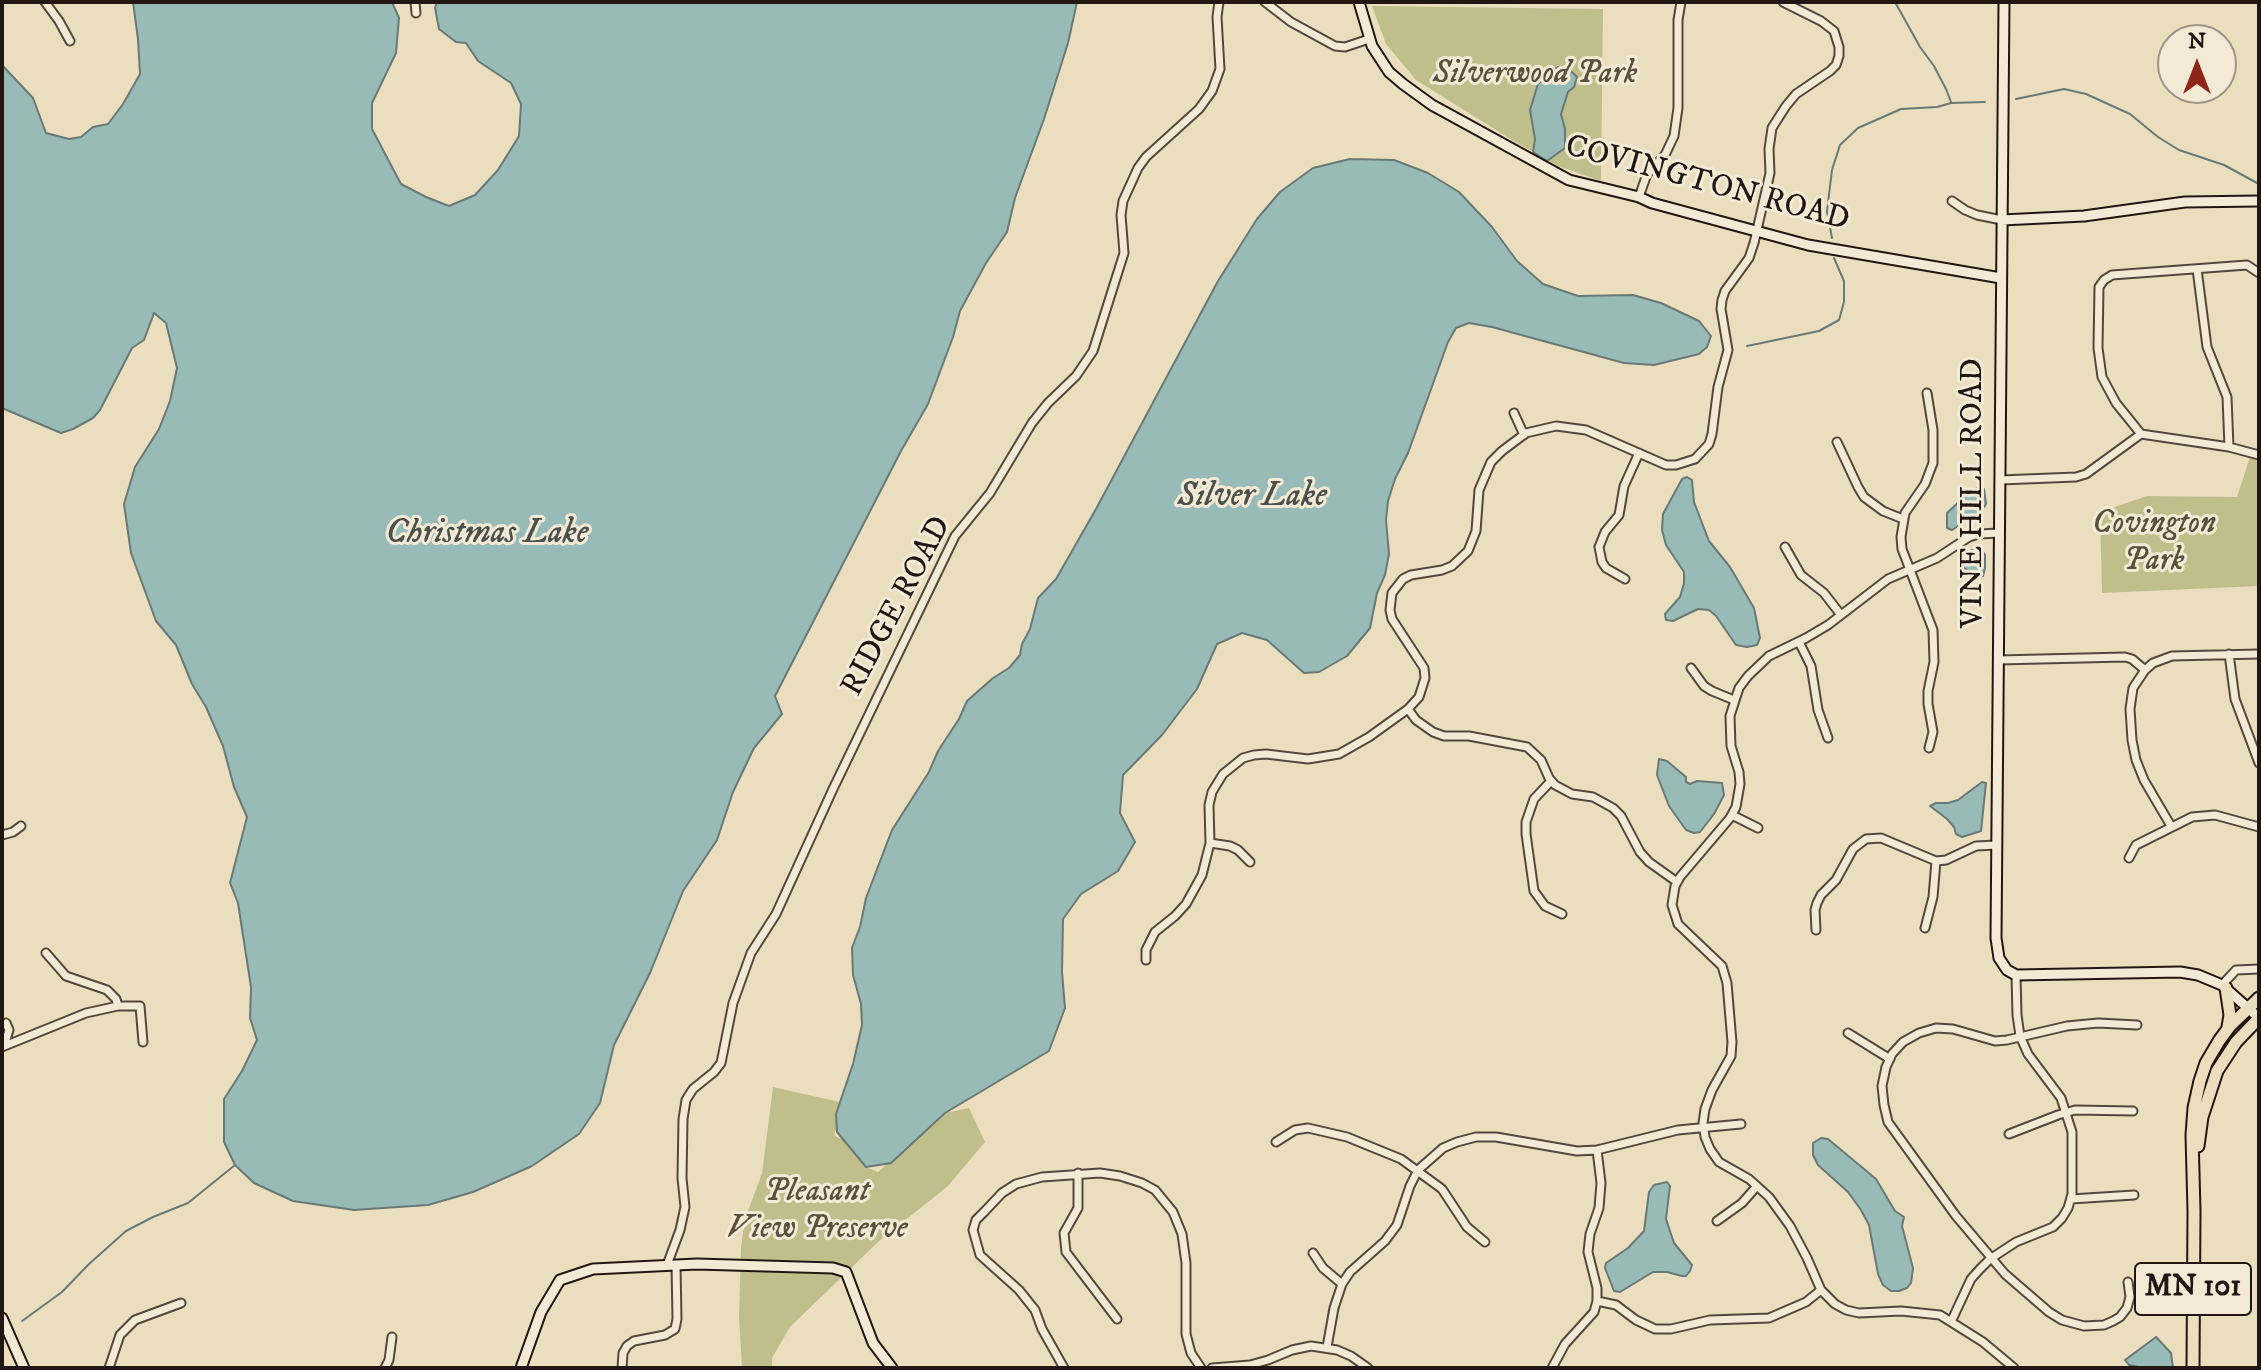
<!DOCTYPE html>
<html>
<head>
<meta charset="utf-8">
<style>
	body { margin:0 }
	#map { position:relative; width:2261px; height:1370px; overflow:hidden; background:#ebdebf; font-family:"IM FELL DW Pica",serif }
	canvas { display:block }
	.frame { position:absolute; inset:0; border:4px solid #221612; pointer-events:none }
	.north { position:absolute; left:2157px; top:24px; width:80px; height:80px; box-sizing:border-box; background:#f2ead5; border:2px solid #9f9587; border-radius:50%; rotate:0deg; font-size:22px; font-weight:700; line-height:32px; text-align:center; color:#221612 }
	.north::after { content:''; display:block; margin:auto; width:28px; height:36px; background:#8f2418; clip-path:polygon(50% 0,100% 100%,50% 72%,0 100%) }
</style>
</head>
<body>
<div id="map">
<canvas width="2261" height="1370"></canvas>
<div class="frame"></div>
<div class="north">N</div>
</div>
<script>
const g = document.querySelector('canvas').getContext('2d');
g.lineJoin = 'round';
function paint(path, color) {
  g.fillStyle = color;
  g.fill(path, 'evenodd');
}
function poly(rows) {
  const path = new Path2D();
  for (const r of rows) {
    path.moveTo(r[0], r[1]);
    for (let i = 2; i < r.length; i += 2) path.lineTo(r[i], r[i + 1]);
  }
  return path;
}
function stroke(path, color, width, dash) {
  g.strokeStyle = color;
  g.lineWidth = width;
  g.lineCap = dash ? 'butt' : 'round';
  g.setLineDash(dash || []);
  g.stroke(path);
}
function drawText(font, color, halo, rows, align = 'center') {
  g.font = font + ' "IM FELL DW Pica",serif';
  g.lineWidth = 6;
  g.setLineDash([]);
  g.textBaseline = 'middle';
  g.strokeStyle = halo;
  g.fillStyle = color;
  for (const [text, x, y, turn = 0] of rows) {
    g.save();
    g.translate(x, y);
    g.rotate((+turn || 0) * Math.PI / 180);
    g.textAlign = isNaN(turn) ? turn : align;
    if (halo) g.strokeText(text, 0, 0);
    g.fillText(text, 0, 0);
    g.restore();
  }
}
const green = poly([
	[1372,6,1603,9,1601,181,1558,166,1512,140,1416,80,1386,44],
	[2250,457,2259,460,2259,586,2102,593,2100,512,2147,496,2237,497],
	[773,1087,840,1102,836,1114,837,1127,834,1135,845,1141,866,1167,878,1172,945,1113,969,1108,985,1142,948,1186,878,1242,790,1327,772,1358,772,1368,742,1368,739,1317,741,1247,745,1219,762,1173]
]);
const water = poly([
	[133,2,392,2,399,18,396,53,372,103,372,129,401,184,426,197,449,206,475,195,498,170,519,136,521,104,511,83,478,61,466,43,456,42,439,29,435,8,437,2,1077,2,1068,43,1044,119,1015,198,1007,232,986,263,960,311,953,337,928,404,901,451,775,696,782,714,754,748,733,792,717,840,683,891,650,973,614,1045,600,1103,579,1134,532,1166,473,1192,428,1205,354,1210,293,1201,254,1183,235,1165,224,1142,224,1099,242,1071,257,1040,250,1018,251,987,238,903,230,883,247,817,234,787,223,746,206,707,192,684,176,645,156,621,131,553,124,504,135,467,159,429,170,401,177,368,166,323,154,313,144,340,132,348,100,410,93,418,73,429,61,433,2,408,2,65,33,98,46,133,69,139,81,137,93,127,108,124,123,104,140,74,138,39,133,2],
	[1558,67,1570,70,1577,77,1574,87,1568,92,1561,114,1565,129,1565,148,1547,161,1533,152,1535,139,1530,110,1538,84,1548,73,1558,67],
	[1350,159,1394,160,1428,173,1459,192,1492,227,1517,261,1543,284,1578,296,1633,295,1661,303,1699,321,1711,336,1707,347,1699,354,1654,365,1624,363,1492,327,1469,323,1456,328,1448,342,1408,453,1395,479,1388,501,1386,520,1389,554,1385,575,1377,593,1370,628,1347,656,1319,672,1304,673,1267,640,1242,633,1217,644,1197,689,1162,735,1123,775,1120,813,1135,842,1118,871,1081,894,1063,919,1062,972,1065,1008,1049,1051,945,1113,891,1163,866,1167,837,1132,836,1114,853,1064,862,1025,861,1004,853,975,852,948,860,927,866,898,892,830,929,772,938,751,959,719,967,701,993,678,1009,668,1020,655,1022,644,1030,629,1038,598,1056,579,1096,509,1218,281,1257,219,1280,192,1313,168,1350,159],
	[1687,477,1692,480,1694,502,1709,541,1730,567,1754,608,1760,638,1757,645,1747,647,1736,645,1716,616,1709,610,1698,609,1673,621,1666,620,1665,614,1680,597,1684,583,1684,572,1666,545,1662,530,1663,514,1682,479,1687,477],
	[1977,488,1984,489,1986,504,1976,519,1967,520,1952,530,1947,528,1947,513,1964,497,1977,488],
	[1981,549,1985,555,1985,568,1983,576,1978,577,1958,564,1959,557,1972,550,1981,549],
	[1659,759,1667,761,1686,777,1686,782,1690,784,1697,781,1722,783,1724,795,1714,814,1700,832,1694,833,1686,830,1669,806,1657,775,1659,759],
	[1982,782,1986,783,1981,831,1962,837,1956,834,1954,827,1947,819,1930,806,1936,803,1948,803,1958,800,1982,782],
	[1821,1138,1828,1139,1876,1179,1895,1211,1904,1217,1902,1226,1913,1268,1911,1283,1907,1288,1899,1291,1891,1291,1883,1285,1878,1274,1869,1225,1861,1210,1848,1192,1818,1165,1813,1155,1813,1143,1821,1138],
	[1667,1182,1670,1186,1666,1219,1674,1243,1692,1265,1690,1271,1686,1276,1682,1276,1667,1272,1653,1272,1620,1292,1614,1291,1605,1268,1606,1263,1628,1248,1644,1231,1649,1192,1654,1185,1667,1182],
	[2156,1337,2171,1353,2173,1368,2143,1368,2129,1365,2125,1360,2156,1337]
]);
const stream = poly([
	[1895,2,1920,47,1934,66,1946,89,1951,102],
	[2016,99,2064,89,2086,94,2130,114,2158,137,2179,150,2224,165,2259,184],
	[1832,238,1827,211,1832,170,1840,145,1858,128,1901,109,1937,107,1951,103,1985,102],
	[1747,346,1819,331,1839,320,1844,302,1844,281,1834,258],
	[22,1321,62,1292,89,1264,126,1231,153,1217,188,1203,235,1165]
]);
const street = poly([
	[45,2,59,21,70,41],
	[415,2,416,13],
	[1265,2,1291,22,1335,46,1345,47,1369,39],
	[1639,197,1647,174,1665,155,1674,136,1678,108,1678,20,1681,2],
	[1952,201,1965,210,1977,215,2002,220],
	[2197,269,2207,347,2227,397,2229,447],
	[1927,393,1933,430,1933,463,1925,484,1905,513,1901,537,1902,549,1933,630,1934,662,1928,691,1928,704,1933,732,1929,748],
	[1514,413,1524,435],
	[2141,434,2116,403,2102,377,2098,348,2099,287,2104,280,2112,275,2247,265,2259,273],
	[1837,442,1858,487,1864,497,1883,511,1903,519],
	[2000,480,2076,477,2086,474,2141,434,2229,447,2259,455],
	[2000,533,1979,534,1969,537,1937,558,1888,579,1828,625,1806,638,1769,656,1748,676,1739,688,1730,716,1731,746,1739,772,1740,784,1736,807,1730,818,1680,877,1675,886,1672,905,1678,924,1722,966,1727,983,1732,1042,1731,1056,1712,1090,1705,1109,1703,1123,1705,1137,1710,1149,1719,1162,1749,1179,1769,1197,1790,1226,1807,1258,1821,1290,1835,1304,1846,1310,1859,1313,1901,1311,1940,1315,1983,1342,2014,1368],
	[1785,547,1801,575,1824,593,1841,615],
	[1625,579,1606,568,1602,562,1599,547,1605,532,1619,515,1624,486,1639,453],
	[1799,642,1811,666,1818,710,1828,738],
	[2229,654,2235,699,2259,763],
	[1998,660,2125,657,2132,659,2145,670],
	[1691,668,1704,686,1712,691,1734,700],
	[1408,709,1416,720,1433,732,1444,736,1469,736,1527,747,1541,760,1549,778,1555,785,1572,794,1593,797,1613,808,1621,816,1640,852,1649,862,1677,882],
	[1551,781,1534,799,1526,822,1526,834,1534,891,1545,906,1562,914],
	[1732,815,1758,828],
	[2171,826,2144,780,2136,760,2132,740,2130,709,2133,688,2145,670,2153,663,2172,656,2259,654],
	[2,835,13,832,21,826],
	[1210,843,1230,846,1238,850,1250,862],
	[2129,858,2136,845,2192,817,2215,815,2259,827],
	[1925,928,1933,897,1936,861],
	[1816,930,1815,910,1817,903,1821,895,1836,880,1853,849,1866,839,1881,838,1936,861,1946,860,1976,846,1997,845],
	[46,953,66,976,107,990,116,999,118,1006],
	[1146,960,1146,950,1155,932,1175,916,1186,904,1202,875,1210,843,1209,805,1212,792,1223,774,1243,758,1254,755,1266,754,1308,759,1339,754,1369,737,1408,709,1419,697,1425,678,1424,668,1392,619,1390,610,1392,593,1403,579,1411,575,1442,570,1452,566,1468,551,1476,531,1479,490,1491,462,1502,451,1526,433,1556,426,1586,430,1666,465,1676,465,1695,459,1709,444,1712,434,1718,387,1728,350,1721,309,1722,300,1725,291,1749,258,1754,243,1770,173,1769,149,1772,128,1786,106,1796,94,1830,71,1836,65,1839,56,1839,47,1834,31,1821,21,1783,2],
	[2222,985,2236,970,2259,969],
	[1848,1033,1890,1059],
	[4,1046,9,1030,6,1023],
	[2,1047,86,1013,118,1006,140,1006,143,1042],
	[2009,1134,2058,1115,2075,1110,2133,1111],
	[1276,1142,1295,1130,1308,1128,1347,1137,1401,1159,1442,1189,1467,1227,1485,1242],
	[1078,1173,1078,1208,1064,1233,1066,1252,1117,1319],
	[2071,1199,2134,1195],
	[1717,1221,1742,1203,1757,1186],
	[1313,1253,1323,1268,1342,1284],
	[667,1265,680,1230,685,1207,682,1178,683,1119,686,1100,693,1089,714,1072,721,1063,733,1003,751,953,776,914,833,789,955,536,990,493,1032,423,1048,403,1076,376,1093,351,1124,253,1121,215,1123,201,1138,168,1146,157,1199,109,1212,91,1220,69,1217,17,1219,2],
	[2128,1282,2130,1297,2127,1308,2120,1317,2113,1321,2104,1325,2084,1326,2062,1320,2049,1312,2005,1274,1956,1216,1888,1122,1884,1105,1882,1086,1886,1067,1892,1054,1903,1042,1919,1033,1936,1028,1953,1029,1995,1041,2007,1040,2067,1026,2098,1023,2137,1025],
	[1597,1301,1616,1305,1636,1320,1655,1329,1671,1329,1710,1320,1769,1318,1806,1302,1821,1290],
	[1951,1322,1971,1279,1980,1269,1990,1259,2016,1242,2053,1227,2062,1218,2068,1208,2072,1194,2072,1132,2061,1098,2028,1054,2020,1036,2017,1015,2016,975],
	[1327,1347,1334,1308,1342,1284,1350,1272,1385,1241,1397,1225,1410,1186,1418,1170,1443,1148,1457,1142,1476,1137,1496,1137,1577,1151,1597,1150,1678,1130,1741,1124],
	[109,1368,120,1335,135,1320,181,1303],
	[385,1368,389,1360,392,1337],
	[622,1368,623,1353,627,1346,634,1341,665,1335,675,1329,677,1319,676,1265],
	[1064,1368,1042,1329,1035,1310,1019,1290,980,1255,973,1230,976,1220,985,1211,1002,1193,1016,1184,1042,1177,1100,1173,1120,1176,1142,1183,1155,1190,1173,1212,1182,1234,1186,1263,1186,1334,1191,1353,1201,1368],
	[1212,1368,1250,1365,1268,1360,1292,1350,1311,1346,1337,1350,1351,1356,1368,1368],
	[1552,1368,1565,1344,1594,1312,1597,1301,1597,1288,1588,1252,1590,1234,1599,1208,1601,1183,1597,1150]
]);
const secondary = poly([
	[1359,2,1372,46,1389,72,1403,84,1432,105,1569,180,1639,197,1652,203,1808,245,2001,278],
	[2004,2,1996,938,1999,958,2007,970,2016,975,2180,972,2198,975,2222,985,2259,1018],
	[2002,220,2084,216,2185,202,2259,201],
	[2,1318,24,1368],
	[521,1368,541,1312,560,1280,593,1269,697,1264,833,1268,846,1272,873,1343,892,1368]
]);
const primary = poly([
	[2226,988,2230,1015,2228,1027],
	[2198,1146,2202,1117,2217,1071,2236,1042,2259,1018],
	[2193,1368,2194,1211,2192,1135,2194,1108,2200,1081,2206,1063,2219,1041,2230,1026,2259,998]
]);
const shields = [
	[2193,1289,116]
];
const shieldNames = [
	["MN 101",2193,1289]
];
const parkNames = [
	["Silverwood Park",1535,75],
	["Covington",2154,525],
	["Park",2154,562],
	["Pleasant",817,1193],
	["View Preserve",817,1230]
];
const streetNames = [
	["COVINGTON ROAD",1707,185,15],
	["VINE HILL ROAD",1974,493,-90],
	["RIDGE ROAD",898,607,-62]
];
const waterNames = [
	["Silver Lake",1252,498],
	["Christmas Lake",487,535]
];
paint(green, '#c0bf8c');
paint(water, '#99bbb8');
stroke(water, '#697976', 2);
stroke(stream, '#697976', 2);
stroke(street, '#54483d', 11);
stroke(secondary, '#221612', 13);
stroke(primary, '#221612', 15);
stroke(street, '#f2ead5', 7);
stroke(secondary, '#f2ead5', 9);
stroke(primary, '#ebdebf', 11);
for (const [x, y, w] of shields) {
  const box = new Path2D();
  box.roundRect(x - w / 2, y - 26, w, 52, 6);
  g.fillStyle = '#f2ead5';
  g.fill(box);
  stroke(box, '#221612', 2);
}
drawText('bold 30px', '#221612', null, shieldNames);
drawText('italic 32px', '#59513d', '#f2ead5', parkNames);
drawText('32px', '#221612', '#f2ead5', streetNames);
drawText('italic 34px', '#4c504c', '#f2ead5', waterNames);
</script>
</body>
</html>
